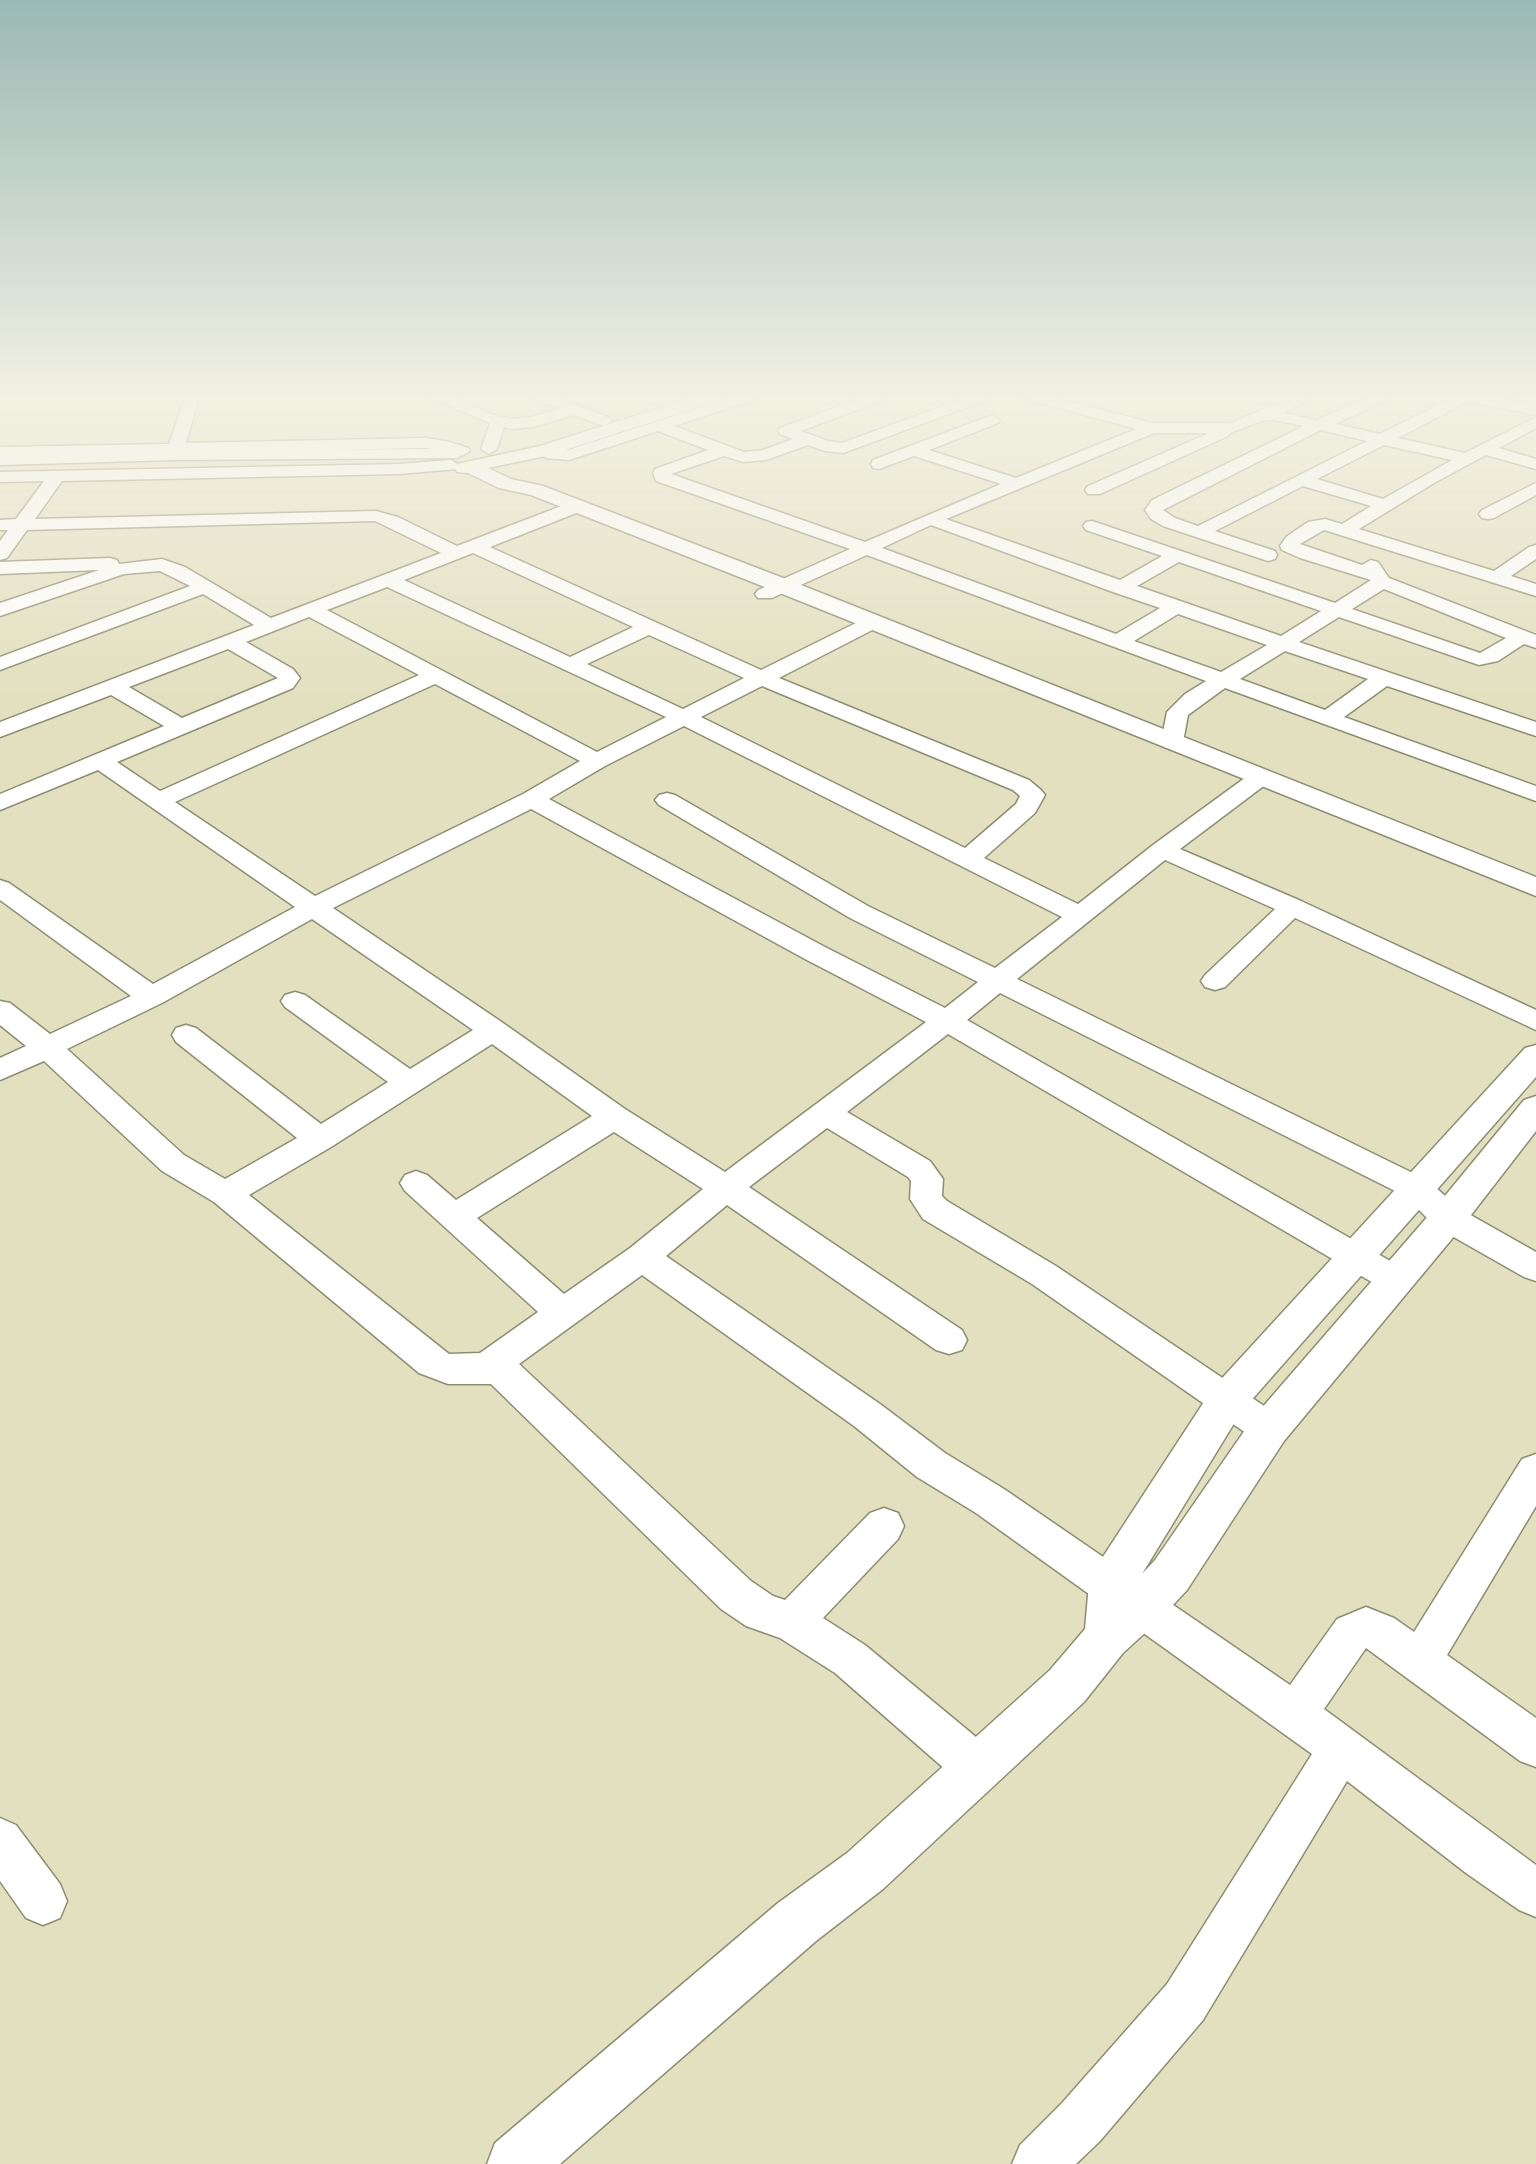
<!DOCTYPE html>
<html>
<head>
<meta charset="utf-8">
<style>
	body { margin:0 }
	canvas { display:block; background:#e3e0c0 }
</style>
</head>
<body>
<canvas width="1536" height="2164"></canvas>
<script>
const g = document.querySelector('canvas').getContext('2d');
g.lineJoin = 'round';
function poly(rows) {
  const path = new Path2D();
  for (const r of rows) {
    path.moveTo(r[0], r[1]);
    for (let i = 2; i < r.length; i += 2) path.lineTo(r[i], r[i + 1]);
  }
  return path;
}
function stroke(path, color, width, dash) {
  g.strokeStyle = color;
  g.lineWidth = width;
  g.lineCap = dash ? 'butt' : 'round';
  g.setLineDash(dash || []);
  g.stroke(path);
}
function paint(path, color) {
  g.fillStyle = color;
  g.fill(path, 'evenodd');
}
const street = poly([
	[204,394,198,400,186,443,426,438,450,442,468,448,470,451,462,456,426,448,183,453,180,458,174,460,168,458,166,453,0,457,0,447,169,444,186,395,204,394],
	[425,394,445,394,491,414,512,419,532,417,560,409,529,397,526,394,547,394,610,418,612,421,604,426,574,415,533,427,512,429,504,427,497,449,489,454,481,449,490,423,428,397,425,394],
	[742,394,765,394,762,397,674,426,744,452,763,450,793,439,780,434,778,431,780,428,872,394,893,394,891,397,801,431,828,441,842,443,976,394,997,394,995,397,843,453,825,451,808,445,766,460,743,462,724,456,671,474,865,542,1001,484,914,456,879,469,873,468,871,464,873,460,992,415,1000,420,998,423,929,450,1016,478,1136,429,1019,397,1017,394,1041,394,1152,423,1231,423,1298,394,1318,394,1284,413,1317,420,1377,394,1396,394,1394,397,1335,424,1380,434,1460,394,1474,394,1473,399,1398,438,1465,453,1536,417,1536,428,1499,448,1536,459,1536,469,1486,455,1434,483,1359,529,1494,571,1529,547,1536,545,1536,559,1511,576,1536,584,1536,596,1324,530,1300,544,1362,565,1371,560,1378,562,1389,578,1536,635,1536,648,1524,644,1498,661,1479,665,1339,617,1299,642,1536,722,1536,736,1387,686,1344,717,1536,786,1536,801,1225,688,1188,715,1183,742,1180,747,1172,749,1164,747,1161,742,1167,712,1185,694,1206,681,867,555,772,598,758,598,755,594,758,590,850,549,656,481,653,473,655,469,708,450,658,431,569,460,546,458,536,451,544,446,555,450,568,450,742,394],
	[1264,420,1274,420,1304,426,1152,500,1145,510,1151,519,1163,526,1268,561,1275,559,1277,555,1275,551,1215,531,1303,486,1371,506,1342,524,1325,519,1308,522,1286,537,1280,546,1282,550,1300,558,1371,580,1335,603,1092,521,1086,522,1083,526,1086,530,1162,556,1120,580,946,519,1154,433,1209,433,1088,486,1085,490,1088,494,1100,494,1228,436,1230,433,1264,420],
	[1321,430,1367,441,1198,526,1175,518,1163,510,1321,430],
	[1384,445,1452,460,1383,499,1317,479,1384,445],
	[931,525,1113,592,1160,608,1116,634,882,548,931,525],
	[1179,562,1321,611,1281,636,1137,586,1179,562],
	[1384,589,1506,638,1480,653,1352,609,1384,589],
	[1178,614,1267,645,1221,672,1134,641,1178,614],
	[1285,651,1368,679,1325,710,1240,679,1285,651],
	[451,460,459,465,457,469,399,474,62,481,35,519,376,511,398,517,457,546,572,502,584,502,587,506,584,510,490,547,761,670,866,618,880,618,883,622,880,626,779,678,1029,780,1041,790,1045,795,1035,813,984,858,1078,904,1153,845,1253,772,1261,770,1269,772,1273,777,1269,782,1180,849,1301,901,1536,1010,1536,1030,1295,918,1225,987,1215,990,1205,987,1201,981,1205,975,1275,909,1165,860,1017,979,1427,1180,1460,1209,1536,1252,1536,1281,1524,1277,1436,1227,1405,1196,1000,993,967,1020,1406,1270,1411,1279,1406,1288,1394,1292,1382,1288,948,1034,847,1112,930,1161,943,1179,942,1196,947,1201,1056,1266,1282,1418,1288,1429,1282,1440,1269,1445,1256,1440,1032,1284,923,1219,910,1199,911,1181,908,1177,827,1128,749,1187,962,1330,967,1340,962,1350,949,1354,936,1350,727,1205,666,1256,880,1404,945,1453,1004,1489,1290,1685,1337,1619,1366,1607,1394,1618,1414,1632,1522,1459,1536,1454,1536,1506,1447,1655,1536,1718,1536,1767,1520,1761,1366,1648,1324,1709,1536,1865,1536,1917,1519,1910,1466,1873,1347,1781,1203,2020,1100,2141,1076,2164,1012,2164,1020,2145,1062,2103,1167,1984,1312,1754,976,1513,917,1477,854,1426,642,1275,519,1364,751,1581,773,1596,785,1600,870,1513,884,1508,898,1513,904,1526,898,1539,823,1618,865,1645,994,1752,1000,1768,994,1784,978,1790,962,1784,835,1673,780,1638,746,1626,721,1609,491,1384,448,1384,419,1373,214,1202,162,1171,44,1061,0,1080,0,1058,26,1046,0,1025,0,1001,10,1003,50,1034,131,996,0,900,0,880,9,883,153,984,295,907,98,770,0,810,0,794,164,726,111,695,0,737,0,722,254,625,203,594,0,670,0,657,190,586,160,571,124,574,0,616,0,603,99,570,0,574,0,562,110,558,117,560,119,564,162,559,185,567,271,618,441,553,375,521,27,530,7,558,0,560,0,541,8,530,0,530,0,520,16,519,44,481,0,482,0,472,399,464,451,460],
	[473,553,633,627,570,657,404,580,473,553],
	[387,587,666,717,597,752,327,610,387,587],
	[309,617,419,675,160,791,117,762,293,688,300,678,293,669,246,642,309,617],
	[649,635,744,678,683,709,587,664,649,635],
	[228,649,278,678,182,718,129,687,228,649],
	[435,684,580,761,523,794,315,896,175,802,435,684],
	[762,686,1013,790,1020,796,1016,804,965,848,701,717,762,686],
	[684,726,1062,917,995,968,868,906,675,795,667,793,659,795,655,800,659,805,850,918,978,982,945,1008,825,947,549,799,605,766,684,726],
	[531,809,805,959,926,1022,725,1172,625,1109,503,1023,333,908,531,809],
	[312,919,473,1030,410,1069,305,995,295,992,285,995,281,1001,285,1007,388,1082,321,1124,196,1028,186,1025,176,1028,172,1035,176,1042,297,1138,225,1179,184,1155,67,1049,162,1003,312,919],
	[492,1044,592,1116,456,1200,427,1175,416,1171,405,1175,400,1183,405,1191,538,1312,480,1353,449,1354,249,1195,331,1147,492,1044],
	[614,1132,703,1189,630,1248,564,1294,477,1218,614,1132],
	[1536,483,1536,495,1494,518,1488,519,1482,518,1479,514,1482,510,1536,483],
	[0,1818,16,1825,60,1884,67,1901,60,1918,43,1925,26,1918,0,1881,0,1818]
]);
const secondary = poly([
	[704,394,728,394,726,398,550,455,488,468,511,479,543,486,791,581,1536,877,1536,896,775,591,531,495,499,488,468,473,457,472,455,468,457,464,540,446,704,394],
	[1450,394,1482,394,1536,405,1536,415,1458,399,1452,398,1450,394],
	[452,449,458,450,461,454,458,458,174,460,0,465,0,455,174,450,452,449],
	[1536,1045,1536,1077,1241,1412,1142,1574,1155,1560,1254,1417,1435,1208,1524,1100,1536,1096,1536,1131,1461,1228,1284,1441,1187,1590,1158,1621,1123,1653,1084,1702,883,1889,816,1941,560,2164,487,2164,495,2143,778,1903,847,1853,1050,1670,1085,1629,1089,1584,1095,1569,1213,1388,1525,1048,1536,1045]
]);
stroke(street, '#8f8d6f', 3);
stroke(secondary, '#8f8d6f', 3);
paint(street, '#fff');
paint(secondary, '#fff');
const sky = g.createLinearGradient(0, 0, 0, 697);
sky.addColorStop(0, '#9bb9b4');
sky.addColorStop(0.57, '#f2f1e3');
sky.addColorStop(1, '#f2f1e300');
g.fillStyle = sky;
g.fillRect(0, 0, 1536, 697);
</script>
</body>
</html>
